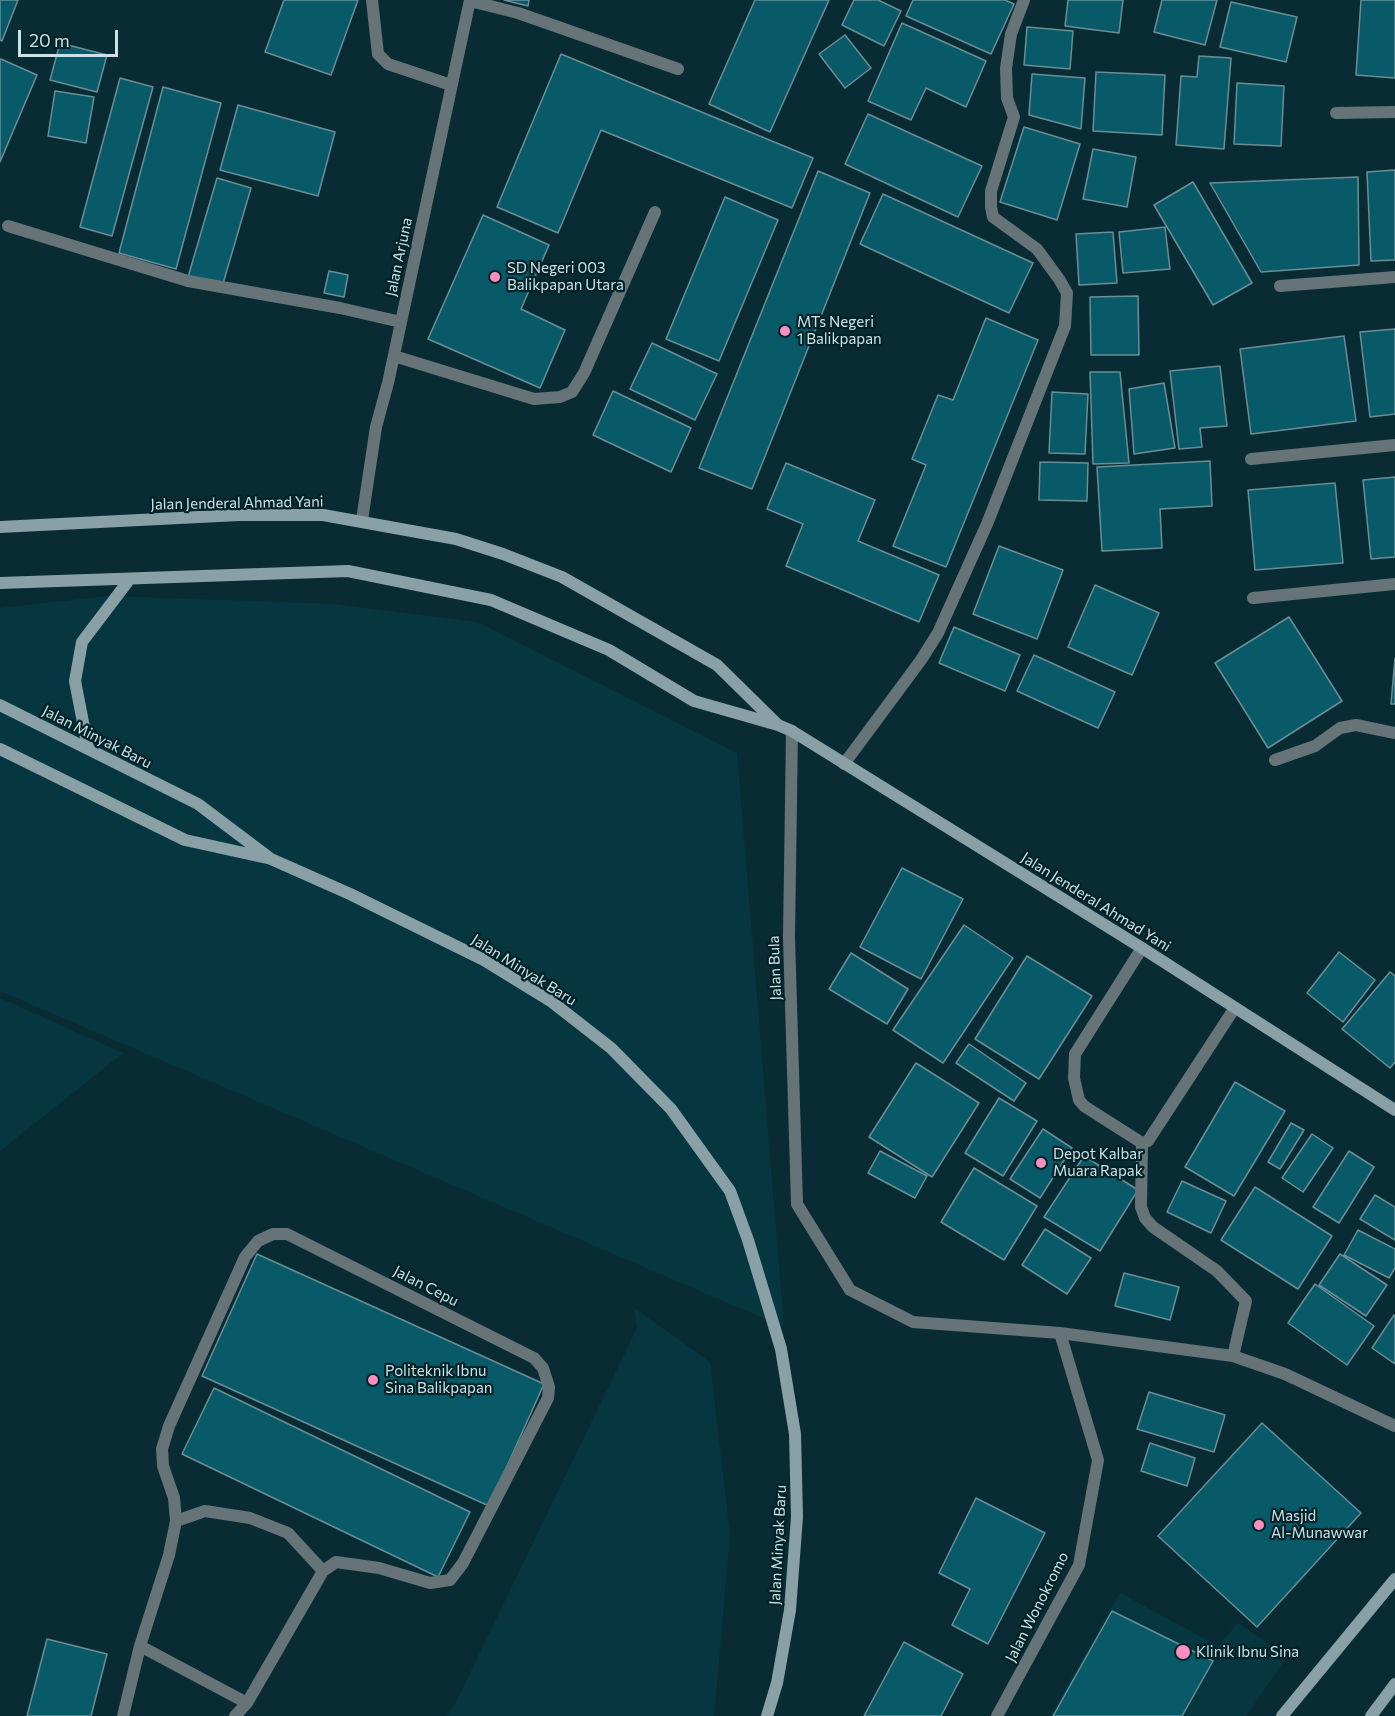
<!DOCTYPE html>
<html>
<head>
<meta charset="utf-8">
<style>
	body { margin:0 }
	#map { position:relative; width:1395px; height:1716px; overflow:hidden; background:#092c34; font-family:Commissioner,sans-serif }
	canvas { display:block }
	.scale { position:absolute; left:18px; top:30px; width:100px; height:27px; box-sizing:border-box; border:3px solid #cee1e5; border-top:0; padding-left:8px; font-size:18px; line-height:21px; white-space:nowrap; color:#cee1e5; -webkit-text-stroke:4px #002329; paint-order:stroke }
</style>
</head>
<body>
<div id="map">
<canvas width="1395" height="1716"></canvas>
<div class="scale">20 m</div>
</div>
<script>
const g = document.querySelector('canvas').getContext('2d');
g.lineJoin = 'round';
function paint(path, color) {
  g.fillStyle = color;
  g.fill(path, 'evenodd');
}
function poly(rows) {
  const path = new Path2D();
  for (const r of rows) {
    path.moveTo(r[0], r[1]);
    for (let i = 2; i < r.length; i += 2) path.lineTo(r[i], r[i + 1]);
  }
  return path;
}
function stroke(path, color, width, dash) {
  g.strokeStyle = color;
  g.lineWidth = width;
  g.lineCap = dash ? 'butt' : 'round';
  g.setLineDash(dash || []);
  g.stroke(path);
}
function drawText(font, color, halo, rows, align = 'center') {
  g.font = font + ' Commissioner,sans-serif';
  g.lineWidth = 4.5;
  g.setLineDash([]);
  g.textBaseline = 'middle';
  g.strokeStyle = halo;
  g.fillStyle = color;
  for (const [text, x, y, turn = 0] of rows) {
    g.save();
    g.translate(x, y);
    g.rotate((+turn || 0) * Math.PI / 180);
    g.textAlign = isNaN(turn) ? turn : align;
    if (halo) g.strokeText(text, 0, 0);
    g.fillText(text, 0, 0);
    g.restore();
  }
}
const built = poly([
	[108,596,333,604,477,622,737,753,784,1327,0,991,0,608],
	[0,998,123,1053,0,1151],
	[634,1308,710,1362,730,1535,714,1716,447,1716,455,1704,637,1328],
	[1120,1593,1218,1646,1238,1623,1287,1657,1246,1716,1050,1716]
]);
const building = poly([
	[0,0,18,0,2,41,0,40,0,0],
	[284,0,358,0,331,75,265,52,284,0],
	[504,0,529,0,528,6,504,0],
	[755,0,829,0,770,132,709,104,755,0],
	[854,0,878,0,901,11,884,46,842,25,854,0],
	[913,0,1005,0,1014,4,991,54,906,16,913,0],
	[1068,0,1123,0,1119,33,1065,26,1068,0],
	[1162,0,1217,0,1205,45,1154,32,1162,0],
	[1361,0,1395,0,1395,78,1356,75,1361,0],
	[1231,2,1297,17,1286,62,1220,47,1231,2],
	[902,23,986,61,966,107,926,88,911,120,868,101,902,23],
	[1027,27,1073,31,1070,69,1024,65,1027,27],
	[845,35,871,68,845,88,819,54,845,35],
	[60,43,107,55,97,92,50,80,60,43],
	[561,54,813,158,792,208,601,130,558,233,497,207,561,54],
	[1199,56,1231,58,1224,149,1176,145,1181,76,1197,77,1199,56],
	[1,59,37,75,0,162,0,60,1,59],
	[1096,72,1165,75,1162,135,1093,131,1096,72],
	[1032,74,1085,78,1081,129,1029,115,1032,74],
	[120,78,153,87,112,236,80,227,120,78],
	[1237,83,1284,86,1281,146,1234,144,1237,83],
	[163,87,221,103,176,269,119,253,163,87],
	[55,91,94,97,86,143,48,136,55,91],
	[238,105,335,132,318,196,220,170,238,105],
	[868,114,982,166,958,217,845,164,868,114],
	[1024,127,1080,144,1057,220,1000,202,1024,127],
	[1093,149,1136,157,1127,207,1083,199,1093,149],
	[1395,170,1395,260,1371,261,1367,172,1395,170],
	[818,171,870,193,752,489,699,468,818,171],
	[1358,177,1359,265,1261,272,1210,183,1358,177],
	[217,178,251,188,222,287,188,277,217,178],
	[1193,182,1252,283,1213,305,1154,205,1193,182],
	[883,194,1033,263,1009,313,860,244,883,194],
	[725,197,778,220,719,361,666,339,725,197],
	[483,215,549,245,521,309,565,330,540,388,428,339,483,215],
	[1165,227,1170,269,1123,273,1119,232,1165,227],
	[1113,232,1117,283,1079,285,1076,234,1113,232],
	[329,271,348,275,344,297,324,293,329,271],
	[1138,296,1139,355,1091,355,1090,297,1138,296],
	[986,318,1038,340,946,567,893,546,926,465,912,459,938,395,953,400,986,318],
	[1395,329,1395,414,1370,417,1360,332,1395,329],
	[1344,336,1356,421,1251,434,1240,349,1344,336],
	[652,343,717,374,695,420,630,389,652,343],
	[1220,366,1227,426,1200,428,1202,447,1179,449,1170,371,1220,366],
	[1090,372,1120,372,1129,463,1093,464,1090,372],
	[1164,383,1175,448,1134,454,1129,389,1164,383],
	[613,391,691,428,671,472,593,435,613,391],
	[1052,392,1088,394,1085,454,1049,453,1052,392],
	[1210,461,1212,506,1160,509,1162,548,1102,551,1097,467,1210,461],
	[1040,462,1088,463,1087,501,1039,500,1040,462],
	[786,463,875,500,858,541,939,575,919,622,786,566,803,524,767,509,786,463],
	[1395,477,1395,557,1371,559,1363,480,1395,477],
	[1335,483,1343,563,1255,570,1248,490,1335,483],
	[999,546,1063,570,1037,639,973,614,999,546],
	[1095,585,1159,613,1132,675,1068,647,1095,585],
	[1289,617,1342,701,1268,748,1215,663,1289,617],
	[954,627,1020,655,1005,691,939,663,954,627],
	[1034,655,1115,692,1098,728,1017,691,1034,655],
	[1395,658,1395,704,1391,704,1395,658],
	[902,868,963,899,921,979,860,947,902,868],
	[964,925,1013,958,943,1063,893,1030,964,925],
	[1339,952,1375,980,1343,1022,1307,993,1339,952],
	[851,953,908,989,887,1024,829,989,851,953],
	[1027,956,1092,996,1039,1079,975,1039,1027,956],
	[1390,972,1395,976,1395,1062,1390,1068,1342,1029,1390,972],
	[969,1044,1026,1083,1014,1101,956,1063,969,1044],
	[916,1063,979,1103,932,1177,869,1137,916,1063],
	[1235,1082,1285,1111,1234,1196,1185,1167,1235,1082],
	[999,1098,1037,1121,1003,1176,965,1153,999,1098],
	[1291,1123,1304,1130,1280,1169,1268,1162,1291,1123],
	[1043,1129,1072,1148,1040,1198,1010,1179,1043,1129],
	[1312,1134,1333,1148,1303,1192,1282,1178,1312,1134],
	[880,1151,927,1176,915,1198,868,1173,880,1151],
	[1349,1151,1374,1167,1339,1223,1313,1207,1349,1151],
	[1084,1156,1138,1190,1100,1251,1044,1217,1084,1156],
	[974,1168,1037,1206,1004,1260,941,1222,974,1168],
	[1182,1181,1226,1201,1211,1233,1167,1212,1182,1181],
	[1255,1187,1332,1236,1298,1289,1221,1240,1255,1187],
	[1375,1195,1395,1207,1395,1240,1360,1219,1375,1195],
	[1045,1229,1091,1258,1067,1294,1022,1265,1045,1229],
	[1358,1230,1395,1249,1395,1268,1389,1278,1344,1255,1358,1230],
	[257,1254,544,1384,489,1506,202,1376,257,1254],
	[1340,1254,1387,1285,1366,1316,1319,1285,1340,1254],
	[1124,1273,1179,1287,1170,1320,1115,1306,1124,1273],
	[1315,1284,1374,1326,1347,1365,1288,1323,1315,1284],
	[1394,1315,1395,1316,1395,1364,1372,1348,1394,1315],
	[214,1388,470,1512,438,1577,182,1454,214,1388],
	[1149,1392,1225,1415,1214,1452,1137,1429,1149,1392],
	[1262,1423,1361,1513,1257,1627,1158,1536,1262,1423],
	[1150,1443,1195,1458,1187,1486,1141,1471,1150,1443],
	[976,1498,1045,1533,988,1644,952,1625,970,1589,939,1573,976,1498],
	[1112,1611,1213,1661,1182,1716,1053,1716,1112,1611],
	[47,1639,107,1654,91,1716,27,1716,47,1639],
	[904,1642,963,1674,941,1716,864,1716,904,1642]
]);
const lane = poly([
	[1142,948,1075,1054,1074,1078,1079,1100,1084,1106,1142,1143],
	[1142,1143,1141,1207,1145,1218,1153,1227,1217,1271,1246,1301,1233,1356],
	[1142,1143,1148,1141,1234,1009]
]);
const street = poly([
	[372,0,378,54,388,64,451,85],
	[470,1,518,13,678,69],
	[1336,113,1395,112],
	[8,226,188,281,340,308,401,322],
	[1280,286,1395,277],
	[394,356,534,399,560,397,572,392,584,373,655,212],
	[1251,459,1395,445],
	[362,520,376,427,388,383,470,0],
	[1253,598,1395,584],
	[792,731,789,937,797,1204,850,1290,913,1322,1060,1333,1233,1356,1285,1374,1395,1426],
	[1275,760,1315,746,1340,728,1356,725,1395,733],
	[844,764,921,660,938,633,987,524,1065,326,1067,293,1059,279,1037,249,993,217,991,207,991,191,1014,117,1007,98,1006,68,1011,34,1024,0],
	[176,1521,205,1511,250,1518,288,1533,323,1571],
	[140,1646,247,1703],
	[123,1716,140,1646,169,1555,176,1521,174,1498,163,1466,162,1449,169,1426,245,1257,258,1241,273,1234,287,1234,534,1358,543,1368,549,1387,548,1398,463,1563,450,1580,430,1583,379,1568,336,1562,323,1571,247,1703,235,1716],
	[997,1716,1079,1565,1098,1460,1060,1333]
]);
const secondary = poly([
	[0,527,239,515,323,515,456,539,503,554,562,577,717,665,777,724],
	[0,583,348,571,491,600,609,650,694,701,778,725,792,731,1142,948,1395,1110],
	[0,705,198,804,271,859,350,894,482,959,552,1002,611,1048,671,1109,730,1191,748,1240,781,1349,795,1434,797,1517,790,1610,777,1683,767,1716],
	[88,748,75,681,82,642,129,580],
	[0,749,185,840,267,858],
	[1282,1716,1395,1579],
	[1371,1716,1395,1684]
]);
const markers = [
	[495,277,6,"#fd8ec0"],
	[785,331,6,"#fd8ec0"],
	[1041,1163,6,"#fd8ec0"],
	[373,1380,6,"#fd8ec0"],
	[1259,1525,6,"#fd8ec0"],
	[1183,1652,8,"#fd8ec0"]
];
const streetNames = [
	["Jalan Arjuna",399,257,-78],
	["Jalan Jenderal Ahmad Yani",237,503,-1],
	["Jalan Minyak Baru",97,737,27],
	["Jalan Jenderal Ahmad Yani",1096,902,32],
	["Jalan Bula",775,968,-92],
	["Jalan Minyak Baru",524,970,32],
	["Jalan Cepu",426,1286,27],
	["Jalan Minyak Baru",778,1545,-87],
	["Jalan Wonokromo",1037,1607,-63]
];
const poiNames = [
	["SD Negeri 003",507,268],
	["Balikpapan Utara",507,285],
	["MTs Negeri",797,322],
	["1 Balikpapan",797,339],
	["Depot Kalbar",1053,1154],
	["Muara Rapak",1053,1171],
	["Politeknik Ibnu",385,1371],
	["Sina Balikpapan",385,1388],
	["Masjid",1271,1516],
	["Al-Munawwar",1271,1533],
	["Klinik Ibnu Sina",1196,1652]
];
paint(built, '#063740');
paint(building, '#085a68');
stroke(building, '#6b8e96', 1.5);
stroke(lane, '#667478', 12);
stroke(street, '#667478', 12);
stroke(secondary, '#88a0a6', 12);
for (const [x, y, r, color] of markers) {
  const dot = new Path2D();
  dot.arc(x, y, r, 0, 2 * Math.PI);
  g.fillStyle = color;
  g.fill(dot);
  stroke(dot, '#002329', 2);
}
drawText('15px', '#cee1e5', '#002329', streetNames);
drawText('15px', '#cee1e5', '#002329', poiNames, 'left');
</script>
</body>
</html>
